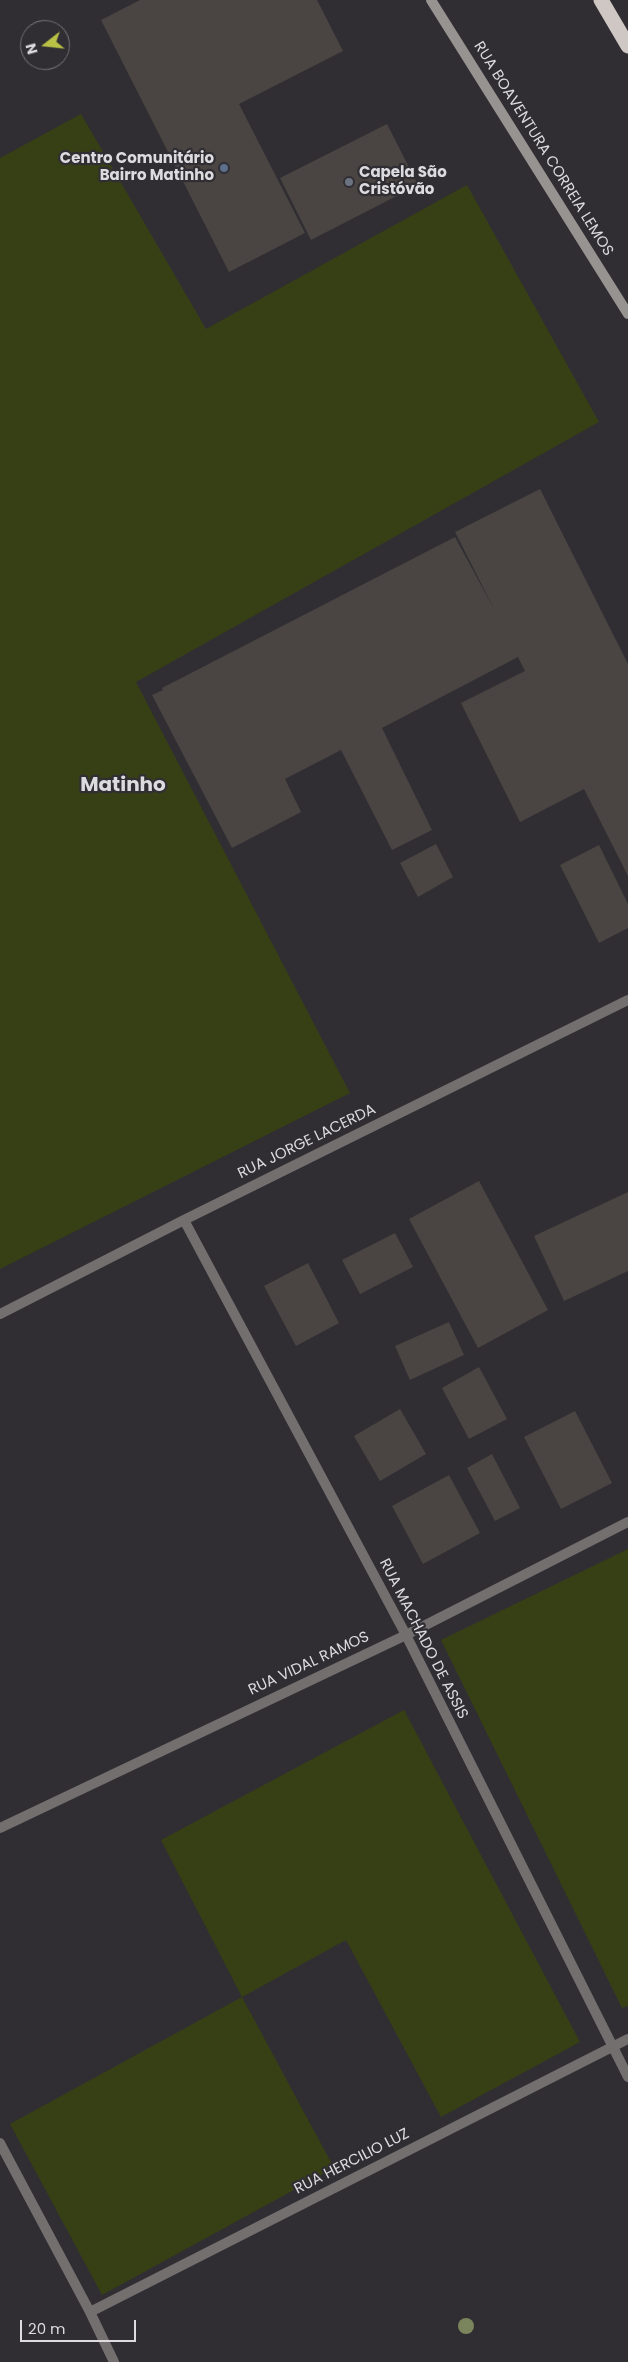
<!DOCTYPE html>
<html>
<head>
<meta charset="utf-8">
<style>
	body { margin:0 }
	#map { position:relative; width:628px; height:2362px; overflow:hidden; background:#302e33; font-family:Poppins,sans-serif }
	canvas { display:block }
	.north { position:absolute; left:20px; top:20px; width:50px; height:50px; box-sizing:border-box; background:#302e33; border:1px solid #757377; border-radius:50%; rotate:254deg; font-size:14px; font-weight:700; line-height:20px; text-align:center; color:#dcdbde }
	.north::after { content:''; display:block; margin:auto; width:18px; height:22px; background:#b9c046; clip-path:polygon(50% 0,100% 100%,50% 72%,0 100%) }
	.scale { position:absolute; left:20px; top:2320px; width:116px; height:22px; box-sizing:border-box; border:2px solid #dcdbde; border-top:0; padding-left:6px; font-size:15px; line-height:18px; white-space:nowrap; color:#dcdbde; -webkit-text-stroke:4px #302e33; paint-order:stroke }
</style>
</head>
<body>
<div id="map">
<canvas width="628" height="2362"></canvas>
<div class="north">N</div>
<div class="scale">20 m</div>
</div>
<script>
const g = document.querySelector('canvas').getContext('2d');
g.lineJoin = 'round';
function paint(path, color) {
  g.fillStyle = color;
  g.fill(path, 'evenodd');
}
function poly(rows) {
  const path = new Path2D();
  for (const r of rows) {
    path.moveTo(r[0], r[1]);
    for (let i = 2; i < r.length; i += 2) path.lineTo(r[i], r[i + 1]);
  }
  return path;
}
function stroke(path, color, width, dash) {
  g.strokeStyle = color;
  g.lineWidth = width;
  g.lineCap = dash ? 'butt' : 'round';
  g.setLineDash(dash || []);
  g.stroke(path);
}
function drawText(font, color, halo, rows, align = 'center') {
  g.font = font + ' Poppins,sans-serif';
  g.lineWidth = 4.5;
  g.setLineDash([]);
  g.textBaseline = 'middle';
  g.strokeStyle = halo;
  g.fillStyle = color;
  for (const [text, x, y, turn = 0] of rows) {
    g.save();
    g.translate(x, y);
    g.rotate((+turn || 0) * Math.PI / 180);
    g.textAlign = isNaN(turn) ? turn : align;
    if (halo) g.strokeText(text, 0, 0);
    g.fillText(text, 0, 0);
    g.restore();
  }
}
const green = poly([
	[81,114,206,329,467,185,599,422,136,682,350,1093,0,1269,0,158],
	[628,1549,628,2006,622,2008,441,1640],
	[404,1710,580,2042,441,2117,346,1940,242,1997,334,2168,102,2295,10,2124,242,1997,161,1840]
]);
const building = poly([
	[140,0,317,0,343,51,239,104,305,233,229,272,101,20],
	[387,124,418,185,311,240,280,178],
	[540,489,628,664,628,876,584,789,520,822,461,703,525,671,518,657,382,728,432,830,392,850,341,750,285,779,301,812,232,848,152,695,163,690,162,688,455,537,495,611,455,532],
	[436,844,453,877,418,897,400,863],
	[599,845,628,904,628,928,599,943,560,865],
	[479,1181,548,1310,478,1348,409,1219],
	[628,1192,628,1271,564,1301,534,1236],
	[395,1233,413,1267,360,1294,342,1260],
	[308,1263,339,1323,296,1346,264,1286],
	[449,1322,464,1355,410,1380,395,1346],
	[479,1367,507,1419,469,1439,442,1388],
	[400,1409,426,1454,380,1481,354,1436],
	[575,1411,612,1483,561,1509,524,1437],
	[492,1454,520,1508,495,1521,467,1468],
	[449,1475,480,1533,423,1564,392,1506]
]);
const street = poly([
	[184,1220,406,1635,628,2077],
	[0,1314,184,1220,628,1000],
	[0,1828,406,1635,628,1522],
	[0,2143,90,2312,114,2362],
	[90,2312,628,2039]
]);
const secondary = poly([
	[431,0,628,314]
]);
const highway = poly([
	[601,0,628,46]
]);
const trees = [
	[466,2326]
];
const markers = [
	[224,168,5,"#5c6f8a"],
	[349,182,5,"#6b7280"]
];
const streetNames = [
	["RUA BOAVENTURA CORREIA LEMOS",543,149,58],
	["RUA JORGE LACERDA",307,1142,-26],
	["RUA MACHADO DE ASSIS",423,1639,63],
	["RUA VIDAL RAMOS",309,1664,-25],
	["RUA HERCILIO LUZ",352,2162,-27]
];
const poiNames = [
	["Centro Comunitário",214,159],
	["Bairro Matinho",214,176],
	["Capela São",359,173,"left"],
	["Cristóvão",359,190,"left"]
];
const districtNames = [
	["Matinho",123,786]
];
paint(green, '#374015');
paint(building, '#4a4542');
stroke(street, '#726f6e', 10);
stroke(secondary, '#979391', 10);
stroke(highway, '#cec7c4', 15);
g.fillStyle = '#7b855d';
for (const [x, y] of trees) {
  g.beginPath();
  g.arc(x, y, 8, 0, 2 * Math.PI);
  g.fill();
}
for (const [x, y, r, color] of markers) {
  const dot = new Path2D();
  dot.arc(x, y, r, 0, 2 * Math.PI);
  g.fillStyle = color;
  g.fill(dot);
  stroke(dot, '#302e33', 2);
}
drawText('15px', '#dcdbde', '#302e33', streetNames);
drawText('bold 15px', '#dcdbde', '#302e33', poiNames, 'right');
drawText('bold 20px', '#dcdbde', '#302e33', districtNames);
</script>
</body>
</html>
